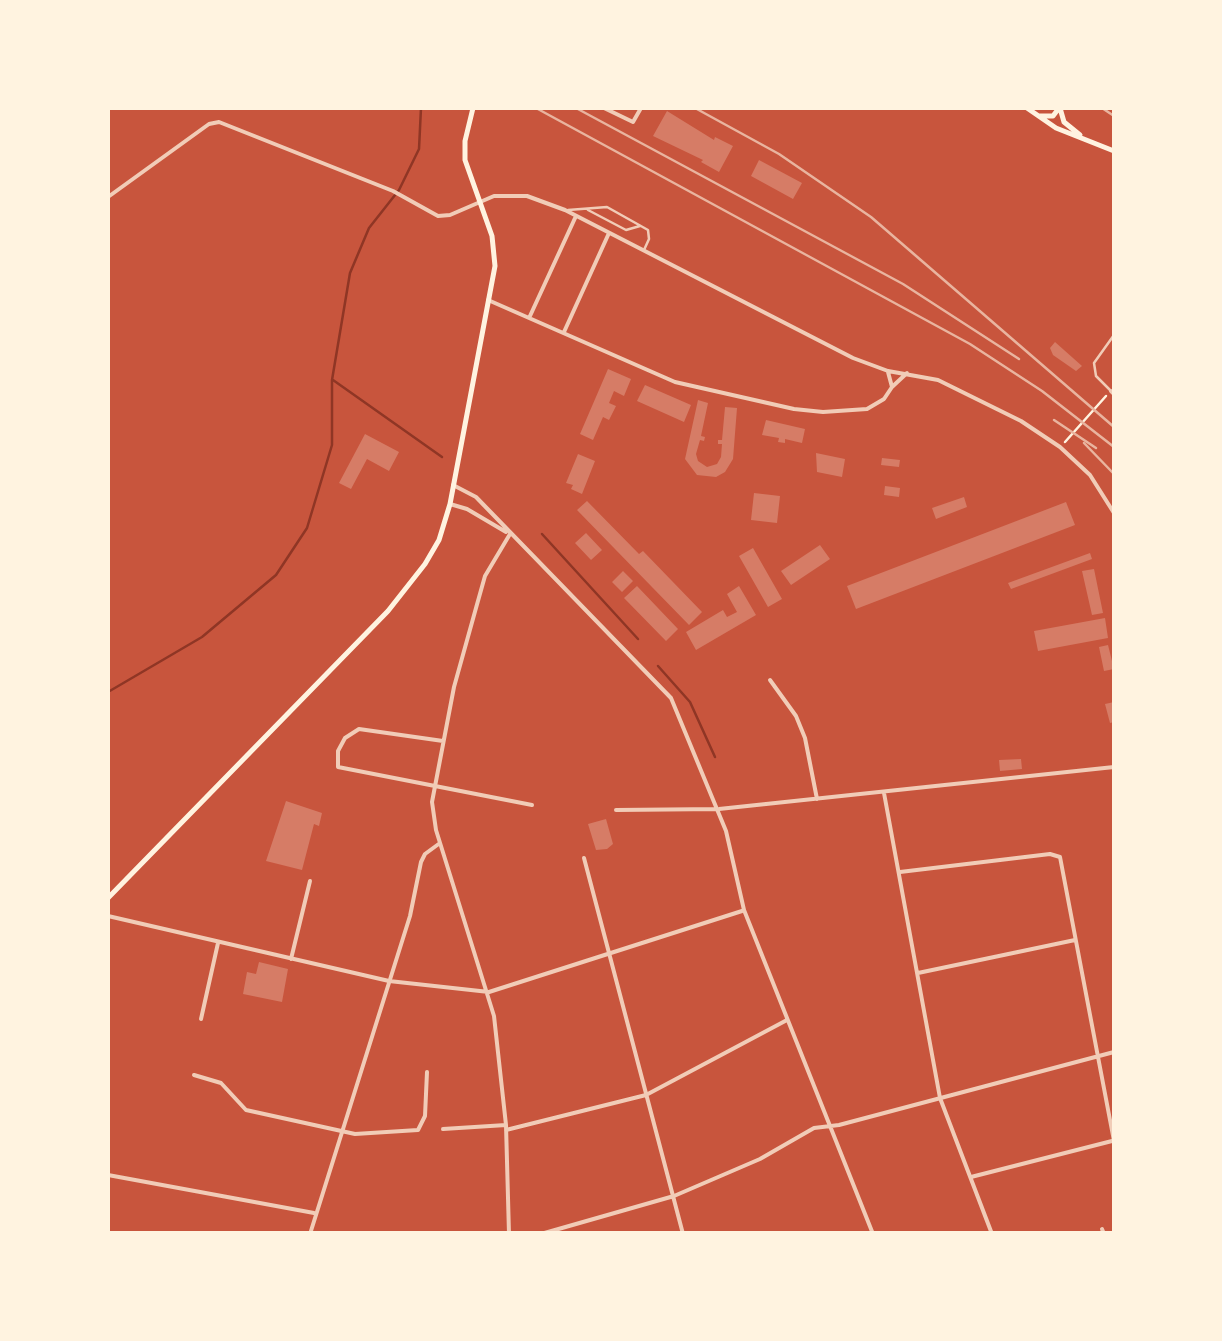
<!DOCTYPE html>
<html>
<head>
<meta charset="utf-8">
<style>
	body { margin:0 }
	#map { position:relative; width:1222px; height:1341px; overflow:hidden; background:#c8553d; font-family:Jost,sans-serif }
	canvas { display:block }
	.frame { position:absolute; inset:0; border:110px solid #fff3e0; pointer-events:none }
</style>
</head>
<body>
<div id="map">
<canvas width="1222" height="1341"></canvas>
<div class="frame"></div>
</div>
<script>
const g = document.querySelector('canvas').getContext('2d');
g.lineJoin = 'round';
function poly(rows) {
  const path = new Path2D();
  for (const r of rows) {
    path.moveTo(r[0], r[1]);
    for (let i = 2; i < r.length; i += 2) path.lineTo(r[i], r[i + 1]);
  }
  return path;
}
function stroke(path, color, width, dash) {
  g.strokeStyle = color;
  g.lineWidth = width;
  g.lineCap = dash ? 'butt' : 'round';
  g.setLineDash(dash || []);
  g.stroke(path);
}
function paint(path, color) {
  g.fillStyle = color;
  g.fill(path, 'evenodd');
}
const stream = poly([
	[333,380,442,457],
	[542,534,638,639],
	[658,666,690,702,715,757],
	[108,692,202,637,276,575,307,528,332,445,332,380,350,273,369,228,399,190,419,149,421,108]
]);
const building = poly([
	[667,111,714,140,715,137,733,146,719,172,701,162,703,160,653,136],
	[759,160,802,183,793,199,751,176],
	[1055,342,1082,366,1076,371,1053,355,1050,348],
	[608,369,631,379,624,396,614,391,609,403,616,406,609,420,603,417,593,440,580,434],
	[645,385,691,405,684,422,637,401],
	[698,400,708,403,701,436,705,437,704,441,700,440,696,454,698,461,707,467,717,464,721,457,722,444,718,444,718,440,722,440,725,407,737,408,733,459,725,472,716,477,697,475,685,459],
	[766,420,805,429,802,443,785,439,785,443,778,442,779,438,762,435],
	[365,434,399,452,389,471,367,459,351,489,339,483],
	[816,453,845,459,842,477,817,472],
	[578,454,595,461,582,494,571,489,573,485,566,483],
	[882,458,900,460,899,467,881,465],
	[885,486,900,488,899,497,884,495],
	[754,493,780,496,777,523,751,520],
	[964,497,967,507,936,519,932,508],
	[587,501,639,554,643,551,702,612,689,625,577,510],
	[1066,502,1075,525,856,609,847,586],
	[586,533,602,550,591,560,575,543],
	[820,545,830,559,791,585,781,571],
	[753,548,782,599,768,607,739,556],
	[1090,553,1092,559,1011,589,1008,583],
	[1094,569,1103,613,1092,615,1082,571],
	[623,571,633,581,622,592,612,582],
	[637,586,678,629,666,641,624,598],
	[739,586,756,615,696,650,686,632,723,610,727,617,737,612,727,594],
	[1105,618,1108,638,1038,651,1034,631],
	[1108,645,1114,669,1104,671,1099,647],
	[1114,702,1114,722,1110,723,1105,704],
	[1021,759,1022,769,1000,771,999,760],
	[286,801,322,813,319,826,314,824,302,870,266,861],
	[606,819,613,844,607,849,596,850,588,824],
	[259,962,288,969,282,1002,243,994,247,972,256,974]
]);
const path = poly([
	[1065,442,1106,396]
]);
const service = poly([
	[568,210,607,207,648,230,649,239,644,250],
	[588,210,626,230,640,226],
	[1110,390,1096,376,1094,363,1114,335]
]);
const minor = poly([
	[604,108,633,122,641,108],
	[108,197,209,124,219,122,393,191,438,216,450,215,494,196,527,196,565,210,853,358,888,371,938,380,1021,421,1060,447,1090,475,1114,513],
	[488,300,675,382,794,409,823,412,867,409,884,399,892,387,888,372],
	[530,316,576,216],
	[564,332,609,233],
	[892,387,907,373],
	[1111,391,1114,394],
	[453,485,476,497,671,698,726,831,744,910,873,1234],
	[450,504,467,509,506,532],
	[770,680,796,716,805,738,817,799],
	[443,741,359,729,345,738,338,751,338,767,532,805],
	[884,793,940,1098,992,1234],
	[616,810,719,809,1114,767],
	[584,858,683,1234],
	[900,872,1050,854,1060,857,1114,1141],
	[108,916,389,981,489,992,742,911],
	[291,959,310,881],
	[918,973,1075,940],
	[201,1019,218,943],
	[194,1075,221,1083,246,1110,355,1134,418,1130,425,1116,427,1072],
	[443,1129,506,1125],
	[506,1130,646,1095,787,1020],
	[108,1175,314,1213],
	[971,1177,1112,1141],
	[1102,1229,1104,1234],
	[310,1234,410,916,421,862,425,854,440,843],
	[509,1234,506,1125,494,1016,436,830,432,802,454,687,476,608,485,576,510,534],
	[541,1234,674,1196,760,1159,814,1128,839,1125,1114,1052]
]);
const secondary = poly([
	[1027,108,1056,128,1114,151],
	[1060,108,1064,122,1080,135],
	[1040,116,1053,116,1059,108],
	[108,898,388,611,425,564,439,540,450,504,495,266,492,236,465,160,465,141,473,108]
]);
const rail = poly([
	[536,108,970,344,1042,391,1114,447],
	[576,108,903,284,1019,359],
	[695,108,779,154,871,217,1114,427],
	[1102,108,1114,116],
	[1054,420,1096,448],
	[1084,443,1114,474]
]);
stroke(stream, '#8f3625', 2.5);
paint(building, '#d67c66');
stroke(path, '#fff3e0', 2.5);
stroke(service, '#f1ccb7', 2.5);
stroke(minor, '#f1ccb7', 4);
stroke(secondary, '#fff3e0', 5);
stroke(rail, '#e9b49f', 2.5);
</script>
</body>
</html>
